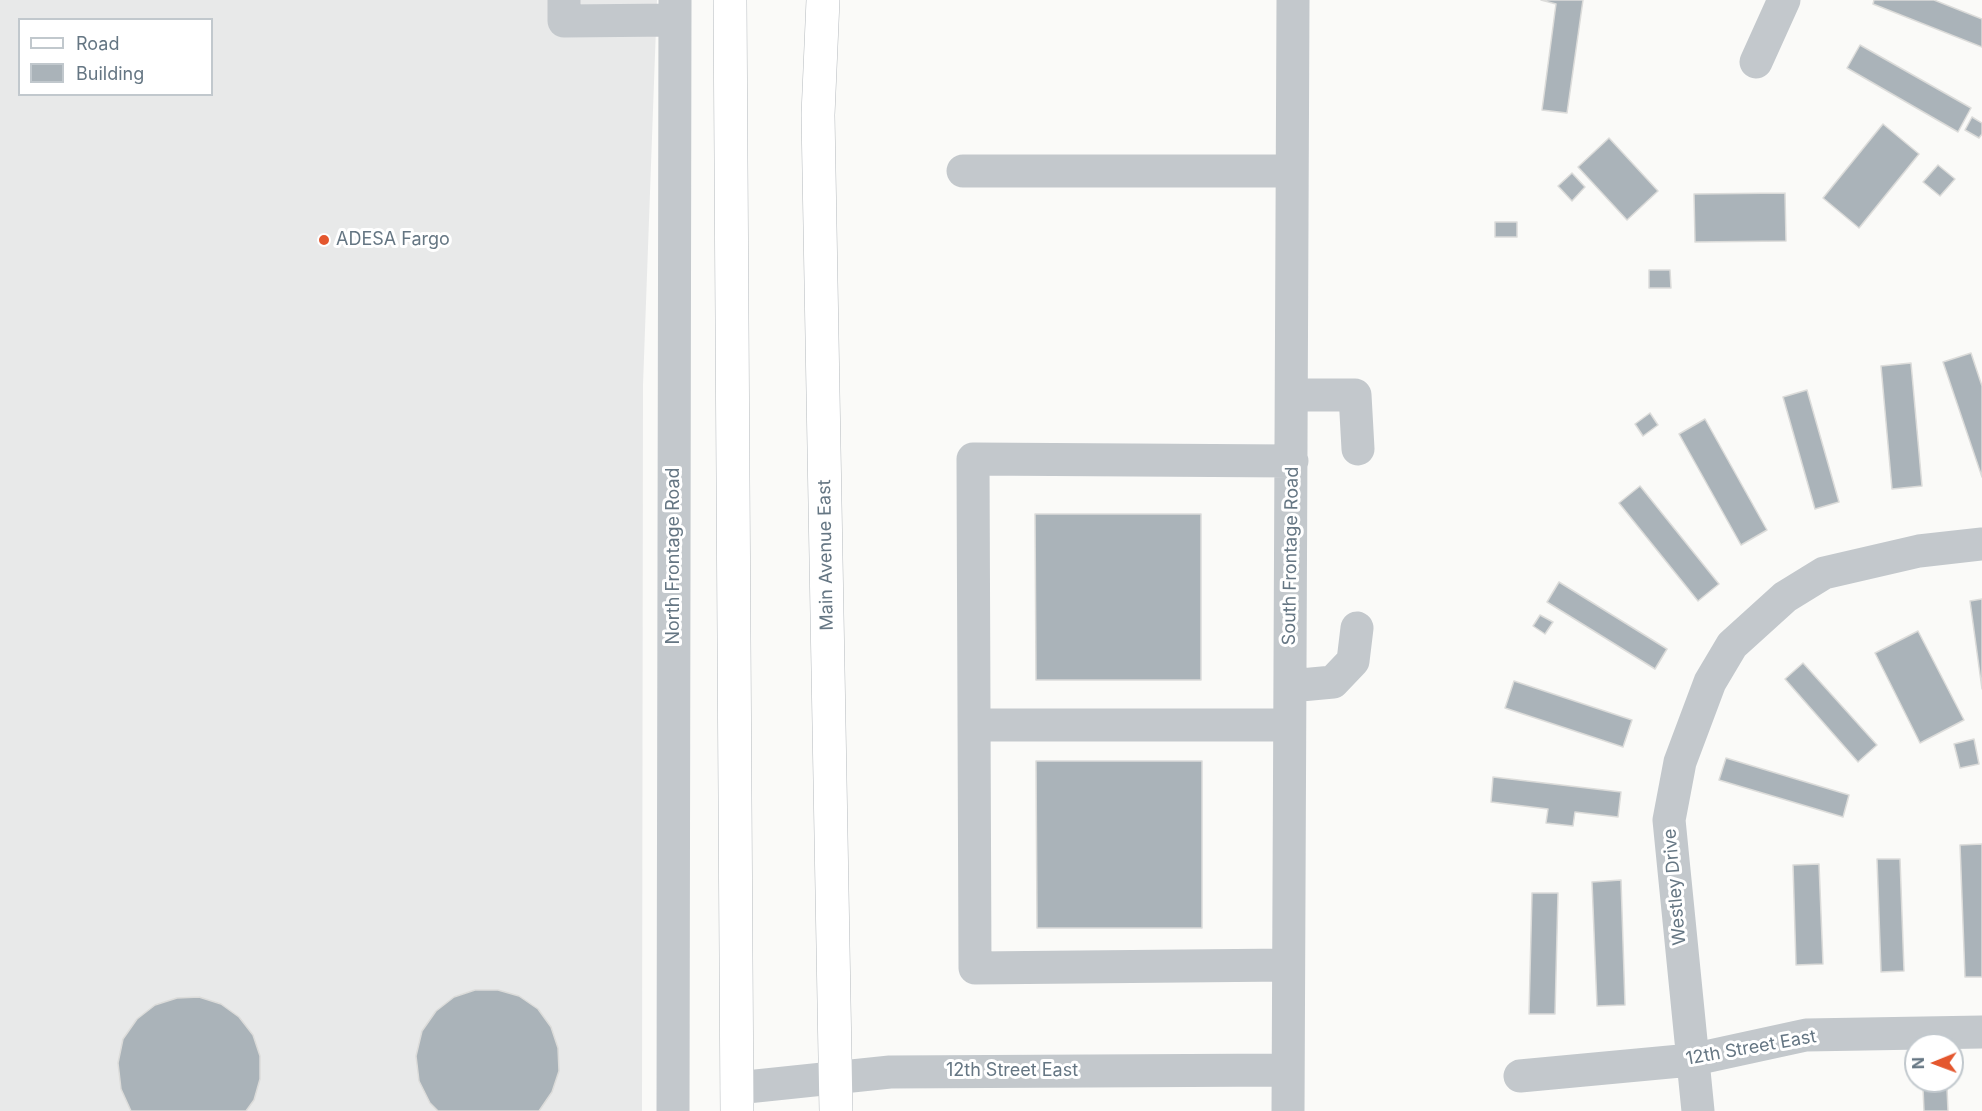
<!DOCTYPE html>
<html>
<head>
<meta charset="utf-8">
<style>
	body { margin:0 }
	#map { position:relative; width:1982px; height:1111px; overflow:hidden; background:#fafaf8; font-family:Inter,sans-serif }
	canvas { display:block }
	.legend { position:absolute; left:18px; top:18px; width:195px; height:78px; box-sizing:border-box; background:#fff; border:2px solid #c1c8cd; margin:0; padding:8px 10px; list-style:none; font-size:18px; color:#657683 }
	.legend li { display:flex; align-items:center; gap:12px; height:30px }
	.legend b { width:30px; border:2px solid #c1c8cd }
	.north { position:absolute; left:1904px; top:1033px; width:60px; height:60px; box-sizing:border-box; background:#fff; border:2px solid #c1c8cd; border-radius:50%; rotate:269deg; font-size:16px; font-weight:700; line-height:24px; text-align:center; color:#657683 }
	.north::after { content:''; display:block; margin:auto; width:21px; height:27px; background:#e4572e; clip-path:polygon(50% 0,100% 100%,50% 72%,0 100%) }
</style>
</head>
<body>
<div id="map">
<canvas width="1982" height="1111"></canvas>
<ul class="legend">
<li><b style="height:8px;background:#fff"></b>Road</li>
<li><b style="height:16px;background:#aab3b9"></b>Building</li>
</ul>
<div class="north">N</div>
</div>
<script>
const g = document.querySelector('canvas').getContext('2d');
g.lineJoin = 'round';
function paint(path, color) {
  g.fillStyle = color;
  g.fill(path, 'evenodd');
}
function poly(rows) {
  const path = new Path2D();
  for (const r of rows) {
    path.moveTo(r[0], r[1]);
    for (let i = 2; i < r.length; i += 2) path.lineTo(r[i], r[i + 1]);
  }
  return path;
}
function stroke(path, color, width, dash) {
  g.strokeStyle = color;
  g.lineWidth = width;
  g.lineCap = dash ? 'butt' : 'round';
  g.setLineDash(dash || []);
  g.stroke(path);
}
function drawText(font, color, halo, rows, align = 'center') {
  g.font = font + ' Inter,sans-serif';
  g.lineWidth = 6;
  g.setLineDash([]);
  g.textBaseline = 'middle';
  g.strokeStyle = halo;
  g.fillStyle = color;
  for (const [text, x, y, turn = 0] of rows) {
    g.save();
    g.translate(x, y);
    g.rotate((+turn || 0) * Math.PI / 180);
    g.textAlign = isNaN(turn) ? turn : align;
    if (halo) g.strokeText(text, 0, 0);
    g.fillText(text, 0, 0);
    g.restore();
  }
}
const built = poly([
	[0,0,657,0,643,385,642,1111,0,1111],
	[20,20,212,20,212,94,20,94]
]);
const building = poly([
	[1541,0,1583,0,1567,113,1542,110,1556,4,1541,0],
	[1874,0,1934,0,1982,19,1982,47,1873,4,1874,0],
	[1860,45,1971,108,1958,132,1847,68,1860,45],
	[1972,117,1982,123,1982,134,1979,138,1965,130,1972,117],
	[1883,124,1919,154,1859,228,1823,198,1883,124],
	[1609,138,1658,191,1627,220,1578,167,1609,138],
	[1938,165,1955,179,1940,196,1923,182,1938,165],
	[1572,173,1585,187,1572,201,1558,186,1572,173],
	[1785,193,1786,241,1695,242,1694,194,1785,193],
	[1495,222,1517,222,1517,237,1495,237,1495,222],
	[1649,270,1670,270,1671,288,1649,288,1649,270],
	[1971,353,1982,386,1982,477,1943,362,1971,353],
	[1911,363,1922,486,1892,489,1881,366,1911,363],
	[1807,390,1839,502,1815,509,1783,397,1807,390],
	[1650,413,1658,425,1643,436,1635,424,1650,413],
	[1705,419,1767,530,1741,545,1679,434,1705,419],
	[1640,486,1719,584,1698,601,1619,503,1640,486],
	[1035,514,1201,514,1201,680,1036,680,1035,514],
	[1559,582,1667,649,1655,669,1547,602,1559,582],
	[1982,599,1982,689,1970,601,1982,599],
	[1540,615,1553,622,1545,634,1533,626,1540,615],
	[1918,631,1964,720,1920,743,1875,653,1918,631],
	[1803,663,1877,745,1858,762,1785,679,1803,663],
	[1514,681,1632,720,1623,747,1505,708,1514,681],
	[1974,739,1979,764,1960,768,1954,744,1974,739],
	[1726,758,1849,795,1843,817,1719,780,1726,758],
	[1036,761,1202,761,1202,928,1037,928,1036,761],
	[1493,777,1621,792,1618,817,1575,812,1573,826,1546,823,1548,809,1491,802,1493,777],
	[1982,844,1982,977,1965,977,1960,845,1982,844],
	[1877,859,1900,859,1904,971,1881,972,1877,859],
	[1819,864,1823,964,1796,965,1793,865,1819,864],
	[1621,880,1625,1005,1597,1006,1592,882,1621,880],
	[1532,893,1558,893,1555,1014,1529,1014,1532,893],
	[475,990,498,990,519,996,538,1009,551,1027,558,1048,559,1071,552,1092,539,1111,438,1111,430,1103,419,1081,416,1056,422,1031,436,1011,454,997,475,990],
	[199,997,221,1004,239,1017,253,1035,260,1056,260,1079,254,1100,246,1111,131,1111,121,1089,118,1063,123,1039,137,1019,155,1005,177,998,199,997],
	[1923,1088,1947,1088,1948,1111,1924,1111,1923,1088]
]);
const minor = poly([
	[564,0,564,21,675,20],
	[1756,62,1784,0],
	[963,171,1292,171],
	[1292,395,1355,395,1358,449],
	[1290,686,1333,682,1353,661,1357,628],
	[974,725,1289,725],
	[1288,965,975,968,973,459,1292,461],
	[1520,1076,1691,1060,1806,1035,1982,1032],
	[737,1088,890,1072,1288,1070],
	[673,1111,675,0],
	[1288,1111,1293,0],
	[1698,1111,1669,820,1680,762,1710,682,1732,645,1785,597,1824,573,1919,551,1982,544]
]);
const major = poly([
	[730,0,737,1111],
	[823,0,818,115,836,1111]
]);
const markers = [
	[324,240,6,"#e4572e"]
];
const poiNames = [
	["ADESA Fargo",336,240]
];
const streetNames = [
	["Main Avenue East",826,555,-91],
	["North Frontage Road",674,556,-90],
	["South Frontage Road",1291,556,-89],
	["Westley Drive",1675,887,-95],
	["12th Street East",1751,1048,-10],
	["12th Street East",1012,1071]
];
paint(built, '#e8e9e9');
paint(building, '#aab3b9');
stroke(building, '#dcdcda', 1.5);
stroke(major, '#b5babe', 34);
stroke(minor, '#c3c8cc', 33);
stroke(major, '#fff', 33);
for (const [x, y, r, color] of markers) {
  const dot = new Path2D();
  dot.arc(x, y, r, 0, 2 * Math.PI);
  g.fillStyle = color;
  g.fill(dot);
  stroke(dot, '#fff', 2);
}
drawText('18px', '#657683', '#fff', poiNames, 'left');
drawText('18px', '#657683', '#fff', streetNames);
</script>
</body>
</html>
